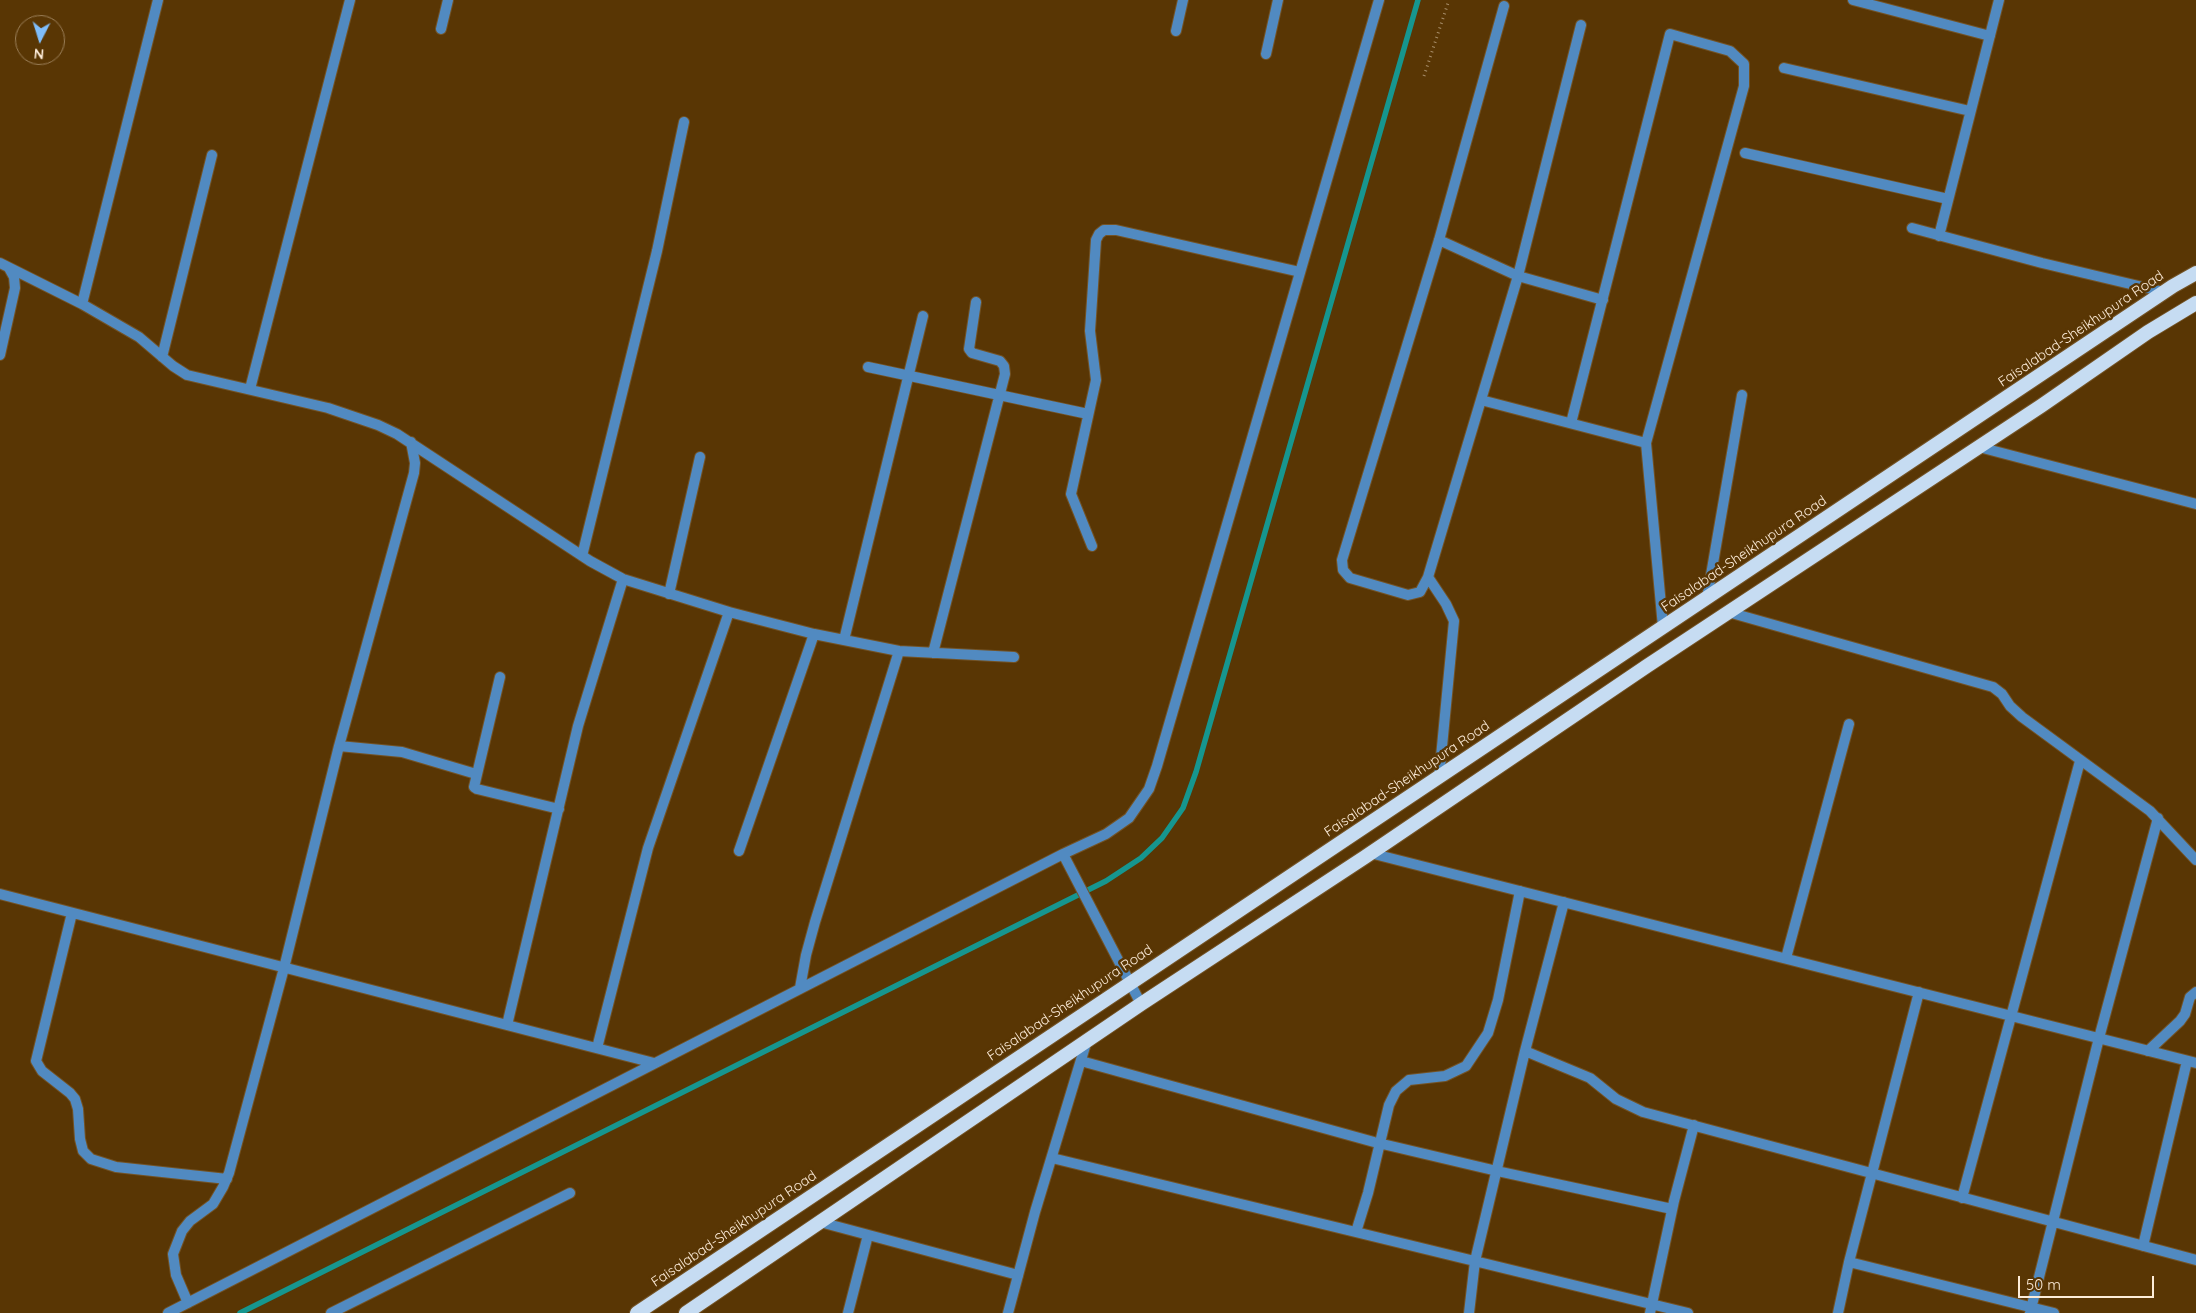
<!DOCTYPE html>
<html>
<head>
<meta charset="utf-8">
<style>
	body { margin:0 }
	#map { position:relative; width:2196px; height:1313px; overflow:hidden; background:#593604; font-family:Quicksand,sans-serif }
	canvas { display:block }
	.north { position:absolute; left:15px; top:15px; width:50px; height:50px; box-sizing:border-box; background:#593604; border:1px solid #9b7f59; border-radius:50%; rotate:185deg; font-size:14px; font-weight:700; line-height:20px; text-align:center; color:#fdecd9 }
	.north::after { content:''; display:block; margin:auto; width:18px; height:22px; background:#7fbdfa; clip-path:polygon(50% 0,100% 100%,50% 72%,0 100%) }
	.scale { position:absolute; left:2018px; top:1276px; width:136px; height:22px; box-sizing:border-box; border:2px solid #fdecd9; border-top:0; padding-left:6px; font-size:15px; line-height:18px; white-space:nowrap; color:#fdecd9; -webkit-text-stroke:4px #593604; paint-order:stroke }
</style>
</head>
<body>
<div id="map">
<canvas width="2196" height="1313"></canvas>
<div class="north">N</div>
<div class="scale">50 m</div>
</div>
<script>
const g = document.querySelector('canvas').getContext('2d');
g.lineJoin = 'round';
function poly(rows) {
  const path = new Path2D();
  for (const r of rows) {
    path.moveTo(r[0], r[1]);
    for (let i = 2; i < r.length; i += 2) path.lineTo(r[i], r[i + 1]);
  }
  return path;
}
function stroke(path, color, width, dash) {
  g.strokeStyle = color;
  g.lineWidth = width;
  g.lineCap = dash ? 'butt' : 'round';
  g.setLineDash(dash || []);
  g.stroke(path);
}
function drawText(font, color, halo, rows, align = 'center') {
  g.font = font + ' Quicksand,sans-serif';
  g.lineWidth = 5;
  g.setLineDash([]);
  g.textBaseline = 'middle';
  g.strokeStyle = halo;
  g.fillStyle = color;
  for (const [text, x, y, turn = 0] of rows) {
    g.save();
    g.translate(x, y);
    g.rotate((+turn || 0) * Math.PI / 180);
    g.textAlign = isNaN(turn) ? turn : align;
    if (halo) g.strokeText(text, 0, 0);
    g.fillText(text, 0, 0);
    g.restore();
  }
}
const stream = poly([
	[240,1313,1106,881,1141,858,1162,838,1183,808,1196,772,1418,0]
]);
const path = poly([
	[1424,76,1449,0]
]);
const minor = poly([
	[1853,0,1990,36],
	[1504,6,1439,240,1342,560,1343,570,1350,578,1408,595,1420,592,1428,577,1518,276,1581,25],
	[441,29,448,0],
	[1176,31,1183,0],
	[1266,54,1278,0],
	[1784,68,1970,111],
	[1745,153,1948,199],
	[1912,228,2042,263,2164,292],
	[1939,236,1999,0],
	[1439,240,1518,276,1603,300],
	[0,263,82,304,139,337,173,366,187,375,328,408,378,425,397,434,590,561,623,579,729,612,814,634,899,651,1014,657],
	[82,304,158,0],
	[0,355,15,288,14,277,9,268],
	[162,357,212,155],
	[868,367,1088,414],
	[250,389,350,0],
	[1481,400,1646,443],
	[1571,423,1670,34,1730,51,1744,64,1744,86,1646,443,1663,627],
	[1979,447,2196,504],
	[1092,546,1071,494,1096,380,1090,331,1096,240,1099,234,1104,230,1116,230,1300,272],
	[582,556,657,251,684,122],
	[1428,577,1446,604,1454,621,1439,778],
	[669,594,700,457],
	[1707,598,1742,395],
	[1728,612,1993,687,2002,694,2010,706,2022,717,2150,811,2196,860],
	[844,640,923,316],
	[933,653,1005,374,1004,366,1000,361,972,353,969,349,976,302],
	[500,677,474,787,477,789,559,809],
	[339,746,402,752,476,774],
	[739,851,814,634],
	[1370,853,2196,1063],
	[1063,854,1141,1004],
	[0,894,654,1063],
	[72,913,36,1061,42,1071,70,1093,75,1099,78,1109,80,1139,83,1151,91,1159,116,1167,227,1179],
	[1786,958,1849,724],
	[800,988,806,955,815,922,899,651],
	[507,1025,578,726,623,579],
	[597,1048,648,848,729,612],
	[1525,1051,1590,1078,1616,1099,1643,1112,2196,1260],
	[2148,1051,2180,1021,2185,1014,2190,997,2196,992],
	[1081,1061,1374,1142,1497,1171,1672,1209],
	[1052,1158,1688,1313],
	[1962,1198,2080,761],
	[820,1222,1018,1275],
	[1356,1232,1368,1193,1389,1105,1396,1091,1409,1080,1445,1076,1466,1066,1488,1033,1498,1000,1520,891],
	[2143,1246,2187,1061],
	[1849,1262,2054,1313],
	[188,1303,176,1275,173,1254,182,1231,190,1221,213,1204,223,1187,229,1173,284,968,339,746,414,473,415,463,411,442],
	[168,1313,1063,854,1106,834,1129,818,1149,789,1157,766,1379,0],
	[331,1313,570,1193],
	[848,1313,868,1235],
	[1469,1313,1475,1261,1525,1051,1564,902],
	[1650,1313,1674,1201,1694,1125],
	[1838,1313,1849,1262,1919,992],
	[2030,1313,2099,1038,2158,818]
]);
const tertiary = poly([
	[1008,1313,1035,1212,1087,1040]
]);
const trunk = poly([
	[637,1313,2173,286,2196,273],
	[686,1313,1141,1004,1365,857,1647,666,2041,406,2148,332,2196,303]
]);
const streetNames = [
	["Faisalabad-Sheikhupura Road",2081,329,-34],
	["Faisalabad-Sheikhupura Road",1744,554,-34],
	["Faisalabad-Sheikhupura Road",1407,779,-34],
	["Faisalabad-Sheikhupura Road",1070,1003,-34],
	["Faisalabad-Sheikhupura Road",734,1229,-34]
];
stroke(stream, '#16968f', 5.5);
stroke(minor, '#735326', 12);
stroke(tertiary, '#735326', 12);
stroke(trunk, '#735326', 16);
stroke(path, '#a68c68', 3, [1, 4]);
stroke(minor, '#518ac1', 10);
stroke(tertiary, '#518ac1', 10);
stroke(trunk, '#c6dcf2', 14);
drawText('14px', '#fdecd9', '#593604', streetNames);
</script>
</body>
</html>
